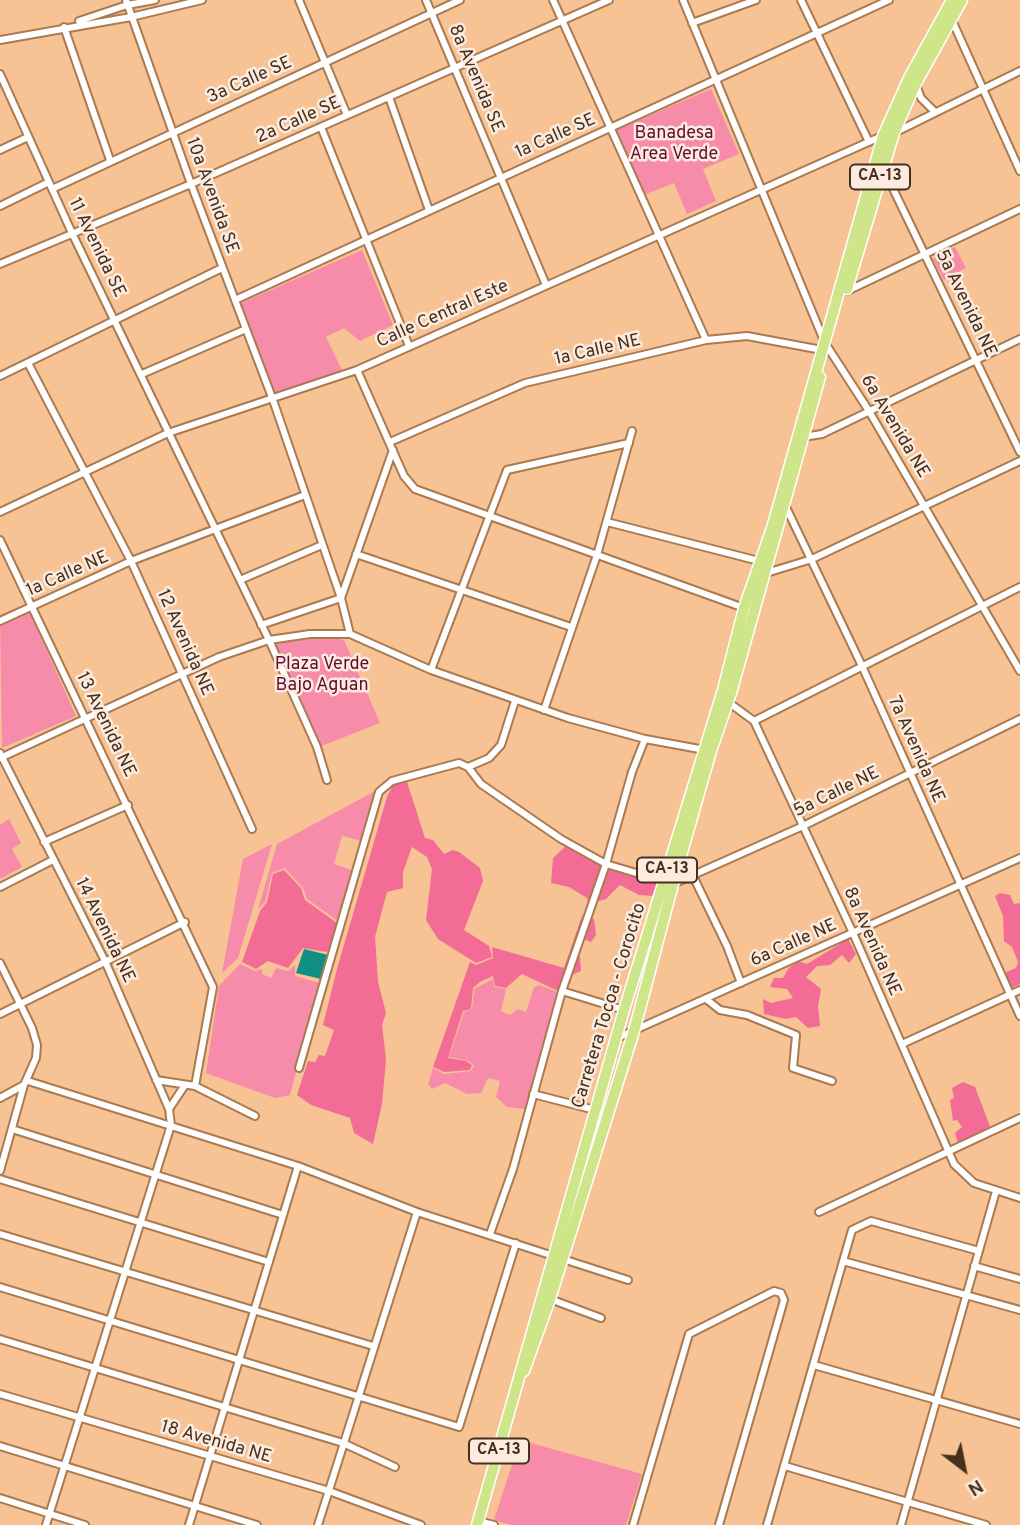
<!DOCTYPE html>
<html>
<head>
<meta charset="utf-8">
<style>
	body { margin:0 }
	#map { position:relative; width:1020px; height:1525px; overflow:hidden; background:#f7c294; font-family:Overpass,sans-serif }
	canvas { display:block }
	.north { position:absolute; left:929px; top:1434px; width:70px; height:70px; -webkit-text-stroke:5px #fcebde; paint-order:stroke; rotate:148deg; font-size:19px; font-weight:700; line-height:28px; text-align:center; color:#45301d }
	.north::after { content:''; display:block; margin:auto; width:24px; height:32px; background:#45301d; clip-path:polygon(50% 0,100% 100%,50% 72%,0 100%) }
</style>
</head>
<body>
<div id="map">
<canvas width="1020" height="1525"></canvas>
<div class="north">N</div>
</div>
<script>
const g = document.querySelector('canvas').getContext('2d');
g.lineJoin = 'round';
function paint(path, color) {
  g.fillStyle = color;
  g.fill(path, 'evenodd');
}
function poly(rows) {
  const path = new Path2D();
  for (const r of rows) {
    path.moveTo(r[0], r[1]);
    for (let i = 2; i < r.length; i += 2) path.lineTo(r[i], r[i + 1]);
  }
  return path;
}
function stroke(path, color, width, dash) {
  g.strokeStyle = color;
  g.lineWidth = width;
  g.lineCap = dash ? 'butt' : 'round';
  g.setLineDash(dash || []);
  g.stroke(path);
}
function drawText(font, color, halo, rows, align = 'center') {
  g.font = font + ' Overpass,sans-serif';
  g.lineWidth = 5;
  g.setLineDash([]);
  g.textBaseline = 'middle';
  g.strokeStyle = halo;
  g.fillStyle = color;
  for (const [text, x, y, turn = 0] of rows) {
    g.save();
    g.translate(x, y);
    g.rotate((+turn || 0) * Math.PI / 180);
    g.textAlign = isNaN(turn) ? turn : align;
    if (halo) g.strokeText(text, 0, 0);
    g.fillText(text, 0, 0);
    g.restore();
  }
}
const green = poly([
	[711,89,739,154,703,169,716,201,687,214,674,183,644,195,616,130],
	[955,247,966,268,944,280,933,259],
	[362,250,393,325,360,341,344,328,326,337,342,370,275,394,241,303],
	[26,604,76,716,2,748,0,615],
	[328,637,344,640,380,723,319,747,270,644],
	[379,789,362,841,342,836,334,864,354,871,339,922,307,899,303,888,285,868,272,873,265,902,258,909,277,844],
	[9,819,21,843,12,849,22,867,0,879,0,825],
	[272,844,238,958,222,973,243,859],
	[240,964,255,971,262,969,262,974,271,978,276,968,288,971,295,965,295,976,320,983,290,1095,275,1098,206,1073,219,986],
	[493,979,494,987,506,989,501,1011,510,1015,518,1009,526,1012,534,987,539,985,560,993,526,1109,507,1107,496,1097,500,1081,488,1078,481,1093,467,1094,445,1083,432,1089,428,1084,433,1068,444,1074,471,1071,474,1066,469,1061,449,1057,464,1012,472,1009,474,989],
	[520,1440,642,1474,626,1525,511,1525,494,1520]
]);
const forest = poly([
	[404,781,407,782,425,838,433,840,444,854,453,850,459,852,480,868,483,881,464,930,489,946,492,957,476,963,438,939,426,920,432,869,427,857,412,847,403,872,403,888,387,892,375,937,378,982,386,1013,382,1025,386,1059,382,1104,373,1144,354,1133,350,1118,311,1105,297,1095,308,1061,315,1062,319,1055,325,1056,334,1030,323,1025,337,969,387,797,393,785],
	[567,845,606,866,661,885,655,896,639,895,620,885,606,899,588,904,587,898,569,887,551,883,553,858],
	[284,870,301,888,305,900,337,923,331,949,326,952,303,948,288,968,268,961,256,969,242,962,260,911,267,902,273,874],
	[1000,893,1010,895,1014,904,1020,903,1020,984,1011,988,1004,973,1016,968,1018,962,1012,947,1004,941,1003,916,995,896],
	[582,916,594,919,596,935,591,942,581,938,576,953,580,957,581,971,572,975,570,984,560,992,522,974,506,988,495,986,493,976,480,982,473,988,471,1009,463,1011,448,1058,466,1061,472,1065,470,1070,444,1072,433,1067,470,962,476,965,493,958,492,947,564,968],
	[848,939,856,954,849,963,842,955,830,965,817,966,806,977,821,989,818,1006,820,1026,808,1028,796,1017,786,1019,764,1014,763,999,771,1003,793,998,787,989,770,987,774,978,783,978,788,969,798,961,807,964],
	[963,1082,975,1087,991,1129,958,1144,955,1133,962,1127,957,1120,953,1121,950,1100,954,1098,952,1088]
]);
const water = poly([
	[304,949,328,955,321,979,296,973]
]);
const minor = poly([
	[126,0,191,184,273,400,341,598,350,634],
	[299,0,347,115],
	[426,0,546,285],
	[553,0,706,340],
	[683,0,825,343,869,411,1020,671],
	[801,0,869,142],
	[951,18,1020,171],
	[79,21,127,5,155,0],
	[692,23,756,0],
	[64,27,110,160],
	[0,40,131,17,202,0],
	[0,74,72,233,269,640,317,747,327,780],
	[916,85,921,98,934,111],
	[389,97,429,210],
	[321,127,409,346],
	[896,132,1020,71],
	[0,150,28,137],
	[884,170,1020,452],
	[52,189,460,0],
	[0,206,49,182],
	[0,264,191,184,609,0],
	[847,291,1020,209],
	[235,300,889,0],
	[28,363,131,561,252,829],
	[357,370,404,476,415,489,744,608],
	[142,374,246,329],
	[0,376,222,268],
	[803,437,822,434,1020,339],
	[390,442,525,383,706,340,747,336,822,350],
	[784,503,862,666,1020,1016],
	[0,512,168,433,357,370,882,136],
	[607,522,759,561],
	[0,540,213,987,195,1086],
	[356,554,571,627],
	[763,574,812,559,1020,461],
	[240,580,322,545],
	[0,621,131,561,305,495],
	[261,625,341,598,393,450],
	[431,670,507,470,629,443],
	[728,702,754,721,853,933,954,1164,974,1183,1020,1198],
	[544,710,597,555,632,431],
	[754,721,1020,587],
	[0,753,105,961,169,1109,171,1125,46,1525],
	[0,758,219,657,269,640,310,634,350,634,431,670,568,718,645,739,705,750],
	[468,767,489,758,501,745,515,701],
	[44,842,128,805],
	[693,876,727,946,741,983],
	[0,887,53,860],
	[0,963,32,1028,37,1045,36,1058,24,1085,0,1171],
	[562,991,624,1010],
	[706,999,720,1010,747,1015,796,1035,793,1068,832,1081],
	[0,1014,185,922],
	[617,1038,1020,858],
	[902,1044,1020,990],
	[299,1068,379,792,392,781,459,763,468,767,481,784,561,839,606,864,673,884,803,826,1020,719],
	[156,1080,195,1086,255,1116],
	[28,1081,298,1166,417,1212,628,1280],
	[533,1094,595,1110],
	[0,1098,24,1085],
	[169,1109,185,1085],
	[12,1129,283,1215],
	[0,1179,269,1262],
	[819,1212,1020,1118],
	[0,1234,373,1346],
	[490,1234,513,1169,562,991,606,864,632,772,645,739],
	[843,1261,1020,1310],
	[974,1266,1020,1279],
	[0,1287,459,1427,516,1243],
	[550,1299,601,1318],
	[0,1339,343,1443,395,1467],
	[814,1365,1020,1424],
	[0,1394,329,1491,421,1525],
	[0,1446,257,1525],
	[785,1466,986,1525],
	[0,1498,85,1525],
	[478,1521,494,1525],
	[189,1525,298,1166],
	[318,1525,417,1212],
	[633,1525,689,1334,774,1291,781,1293,784,1300,719,1525],
	[767,1525,852,1230,871,1221,979,1251],
	[901,1525,996,1191]
]);
const primary = poly([
	[847,289,894,133,916,83,962,0],
	[524,1371,550,1299,634,1031,673,884,711,751,731,693,820,377],
	[477,1525,624,1010,723,690,744,608,772,528,883,136,909,78,952,0]
]);
const shields = [
	[880,177,60],
	[667,870,60],
	[499,1451,60]
];
const shieldNames = [
	["CA-13",880,177],
	["CA-13",667,870],
	["CA-13",499,1451]
];
const streetNames = [
	["8a Avenida SE",475,79,67],
	["3a Calle SE",250,81,-24],
	["2a Calle SE",299,121,-24],
	["1a Calle SE",556,137,-24],
	["10a Avenida SE",211,196,70],
	["11 Avenida SE",96,248,64],
	["5a Avenida NE",965,304,64],
	["Calle Central Este",443,315,-24],
	["1a Calle NE",598,351,-13],
	["6a Avenida NE",894,427,59],
	["1a Calle NE",68,575,-24],
	["12 Avenida NE",184,643,66],
	["13 Avenida NE",105,725,64],
	["7a Avenida NE",915,750,66],
	["5a Calle NE",837,793,-26],
	["14 Avenida NE",104,931,64],
	["8a Avenida NE",871,942,66],
	["6a Calle NE",794,944,-24],
	["Carretera Tocoa - Corocito",610,1006,-73],
	["18 Avenida NE",216,1443,16]
];
const parkNames = [
	["Banadesa",674,134],
	["Area Verde",674,155],
	["Plaza Verde",322,665],
	["Bajo Aguan",322,686]
];
paint(green, '#f78baa');
paint(forest, '#f26c96');
paint(water, '#109082');
stroke(minor, '#ab7a4e', 10);
stroke(primary, '#fff', 13);
stroke(minor, '#fff', 6);
stroke(primary, '#cee589', 10);
for (const [x, y, w] of shields) {
  const box = new Path2D();
  box.roundRect(x - w / 2, y - 12.5, w, 25, 5);
  g.fillStyle = '#fcebde';
  g.fill(box);
  stroke(box, '#45301d', 2);
}
drawText('bold 16px', '#45301d', null, shieldNames);
drawText('18px', '#45301d', '#fcebde', streetNames);
drawText('18px', '#620c30', '#fcebde', parkNames);
</script>
</body>
</html>
